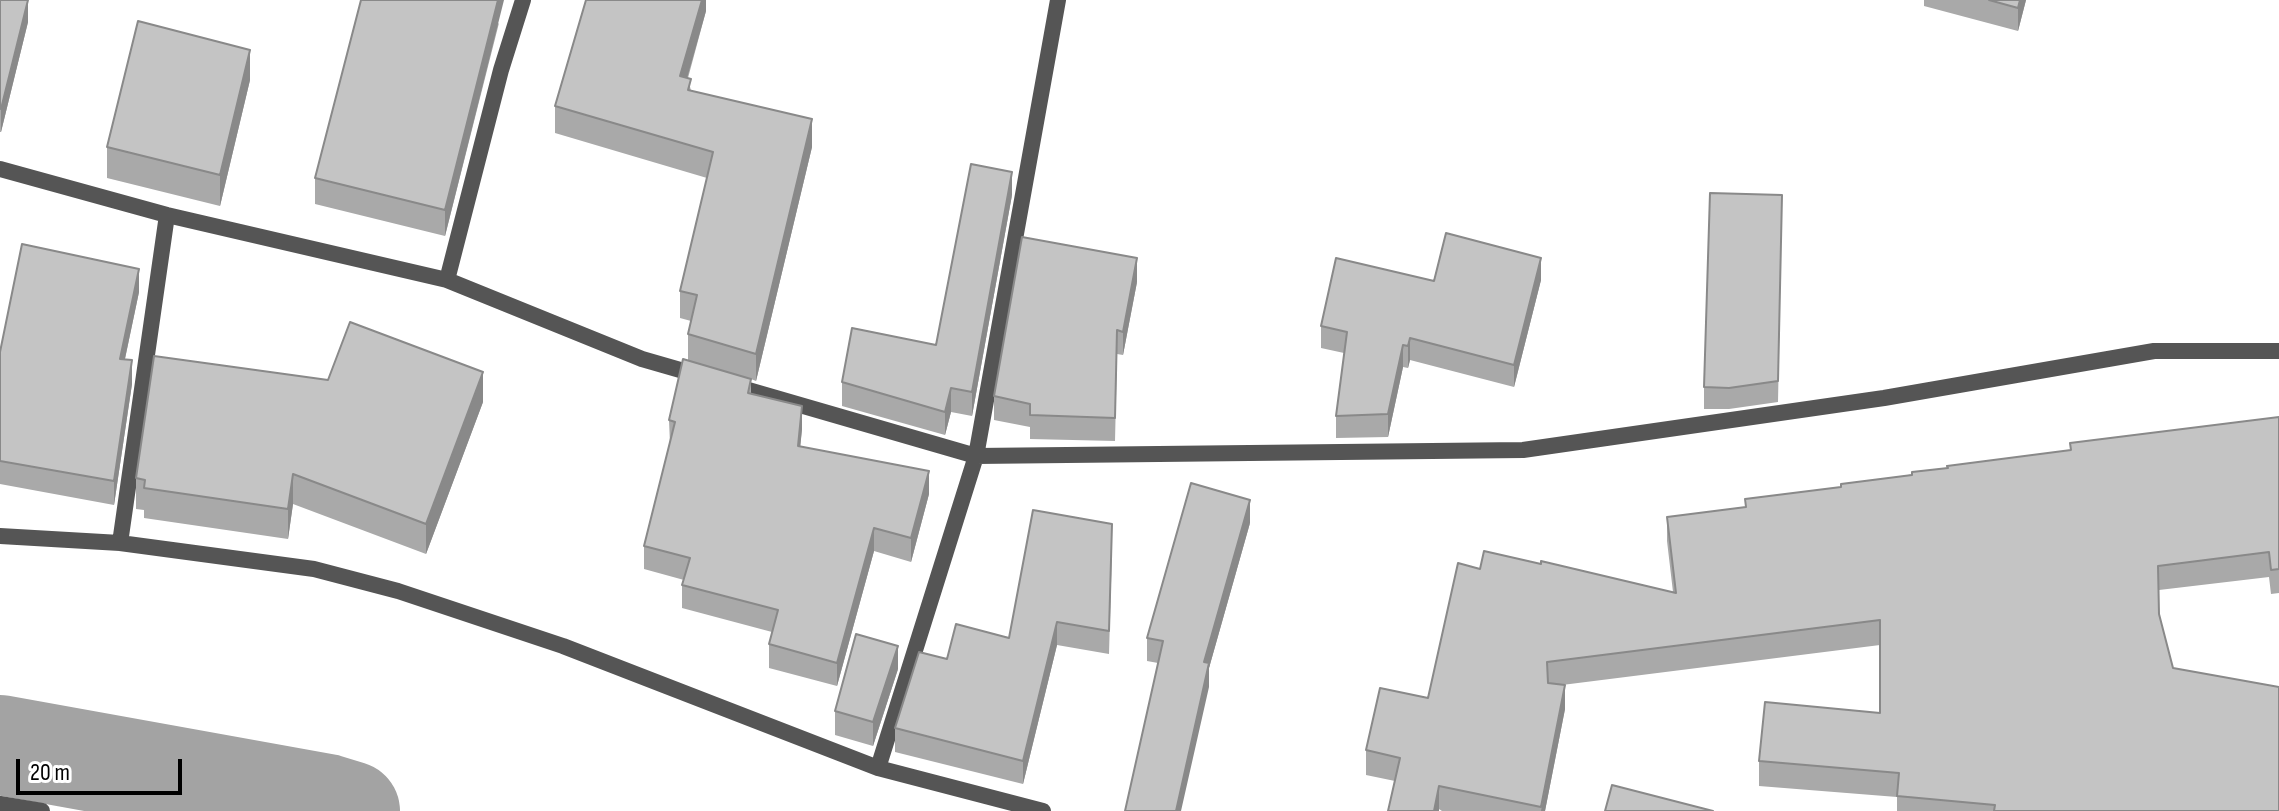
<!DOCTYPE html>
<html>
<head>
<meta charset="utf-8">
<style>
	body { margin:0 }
	#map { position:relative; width:2279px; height:811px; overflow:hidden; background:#fff; font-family:"Sofia Sans Condensed",sans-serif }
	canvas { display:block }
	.scale { position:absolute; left:16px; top:759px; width:166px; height:36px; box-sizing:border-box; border:4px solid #000; border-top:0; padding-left:10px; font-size:24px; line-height:28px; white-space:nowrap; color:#000; -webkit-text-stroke:6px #fff; paint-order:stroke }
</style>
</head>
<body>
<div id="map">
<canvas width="2279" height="811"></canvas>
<div class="scale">20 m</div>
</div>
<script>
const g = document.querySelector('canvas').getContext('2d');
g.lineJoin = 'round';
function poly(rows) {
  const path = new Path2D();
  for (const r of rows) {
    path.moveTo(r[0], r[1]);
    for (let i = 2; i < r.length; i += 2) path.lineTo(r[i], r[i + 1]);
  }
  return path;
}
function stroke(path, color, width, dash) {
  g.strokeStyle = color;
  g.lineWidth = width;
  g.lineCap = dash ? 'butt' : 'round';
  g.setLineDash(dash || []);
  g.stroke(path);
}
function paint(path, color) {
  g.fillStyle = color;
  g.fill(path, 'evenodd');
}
const river = poly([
	[0,745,327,804,350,811]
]);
const minor = poly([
	[0,169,167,215,447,280,642,359,701,376],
	[447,280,501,70,523,0],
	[731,385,976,456,1523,450,1884,398,2154,351,2279,351],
	[0,536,120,543,314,569,398,591,563,646,878,768,1043,811],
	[120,543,167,215],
	[878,768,976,456,1058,0],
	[0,804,42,811]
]);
const wall = poly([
	[0,0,28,22,1,132,0,132],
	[706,0,706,11,688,78,691,91,812,147,756,381,751,379,751,394,802,429,800,447,929,494,911,562,874,551,837,686,769,668,769,644,772,632,682,608,682,585,684,580,644,569,644,546,670,444,669,420,688,360,688,334,691,321,680,318,680,291,707,178,555,133,555,106],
	[1924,0,2026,0,2018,31,1924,6],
	[499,23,445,236,315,204,315,178],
	[250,80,220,206,107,178,107,147],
	[1012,195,972,416,951,412,945,435,842,406,842,382,936,345],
	[1782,195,1778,402,1729,409,1704,409,1704,387],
	[1541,280,1514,387,1410,360,1408,368,1403,367,1388,437,1336,438,1336,416,1344,353,1321,348,1321,326,1434,281],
	[1137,282,1123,355,1117,354,1115,441,1030,439,1030,427,994,420,994,396],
	[139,292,125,359,132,384,114,505,0,484,0,352],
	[483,402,426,554,293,504,288,539,144,518,144,510,136,509,136,478],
	[2279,417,2279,593,2271,594,2269,577,2159,590,2159,614,2173,668,2279,811,1897,811,1897,797,1759,786,1759,761,1880,713,1880,645,1562,685,1565,709,1545,811,1442,811,1395,781,1366,775,1366,750,1428,698,1480,569,1673,592,1667,541,1667,517,1745,507,1745,499,1841,487,1947,468,2070,450,2070,443],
	[1250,523,1209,668,1209,687,1158,663,1147,661,1147,638],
	[1112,548,1109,654,1057,645,1023,784,895,752,895,728,947,659,1009,638],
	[898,669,873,746,835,735,835,711]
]);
const shadedWall = poly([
	[28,0,28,22,1,132,1,109],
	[498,0,504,0,445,236,445,210],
	[702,0,706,0,706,11,680,103,680,76],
	[2020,0,2026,0,2018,31,2018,8],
	[250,50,250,80,220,206,220,175],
	[812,119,812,147,756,381,756,354],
	[1012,172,1012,195,972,416,972,392],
	[1137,258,1137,282,1123,355,1123,332],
	[1541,258,1541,280,1514,387,1514,365],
	[139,269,139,292,120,382,120,359],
	[1410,338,1410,360,1408,368,1408,346],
	[1403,345,1403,367,1388,437,1388,414],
	[132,360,132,384,114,505,114,481],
	[483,372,483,402,426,554,426,524],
	[951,388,951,412,945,435,945,412],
	[802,406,802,429,798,470,798,446],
	[929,471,929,494,911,562,911,538],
	[293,474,293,504,288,539,288,509],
	[1250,500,1250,523,1209,668,1209,687,1181,811,1176,811,1204,662],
	[874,528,874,551,837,686,837,663],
	[1057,622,1057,645,1023,784,1023,761],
	[898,646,898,669,873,746,873,722],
	[1565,685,1565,709,1545,811,1541,811],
	[1439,786,1439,811,1434,811]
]);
const building = poly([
	[0,0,28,0,1,109,0,108,0,0],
	[361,0,498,0,445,210,315,178,361,0],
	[586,0,702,0,680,76,691,79,688,90,812,119,756,354,688,334,697,295,680,291,713,152,555,106,586,0],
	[1989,0,2020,0,2018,8,1989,0],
	[138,21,250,50,220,175,107,147,138,21],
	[971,164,1012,172,972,392,951,388,945,412,842,382,852,328,936,345,971,164],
	[1710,193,1782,195,1778,381,1729,388,1704,387,1710,193],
	[1446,233,1541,258,1514,365,1410,338,1408,346,1403,345,1388,414,1336,416,1347,332,1321,326,1336,258,1434,281,1446,233],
	[1022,237,1137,258,1123,332,1117,330,1115,418,1030,415,1030,404,994,396,1022,237],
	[22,244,139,269,120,359,132,360,114,481,0,461,0,352,22,244],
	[350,322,483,372,426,524,293,474,288,509,144,488,145,480,136,478,154,356,328,380,350,322],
	[683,359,751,379,748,393,802,406,798,446,929,471,911,538,874,528,837,663,769,644,778,610,682,585,690,558,644,546,675,422,669,420,683,359],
	[2279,417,2279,569,2271,570,2269,552,2158,566,2159,614,2173,668,2279,687,2279,811,1994,811,1995,805,1897,796,1899,773,1759,761,1765,702,1880,713,1880,620,1547,662,1548,683,1565,685,1541,807,1439,786,1434,811,1388,811,1400,758,1366,750,1380,688,1428,698,1458,563,1480,569,1484,551,1541,564,1541,561,1676,593,1667,517,1746,507,1745,499,1841,487,1841,484,1912,475,1912,472,1948,468,1947,466,2071,450,2070,443,2279,417],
	[1191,483,1250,500,1204,662,1209,663,1176,811,1125,811,1163,641,1147,638,1191,483],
	[1033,510,1112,524,1109,631,1057,622,1023,761,895,728,919,652,947,659,956,624,1009,638,1033,510],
	[856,634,898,646,873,722,835,711,856,634],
	[1612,785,1713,811,1605,811,1612,785]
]);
stroke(river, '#a3a3a3', 100);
stroke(minor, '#555', 16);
paint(wall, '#a9a9a9');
paint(shadedWall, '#898989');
paint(building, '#c4c4c4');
stroke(building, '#898989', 2);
</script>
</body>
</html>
